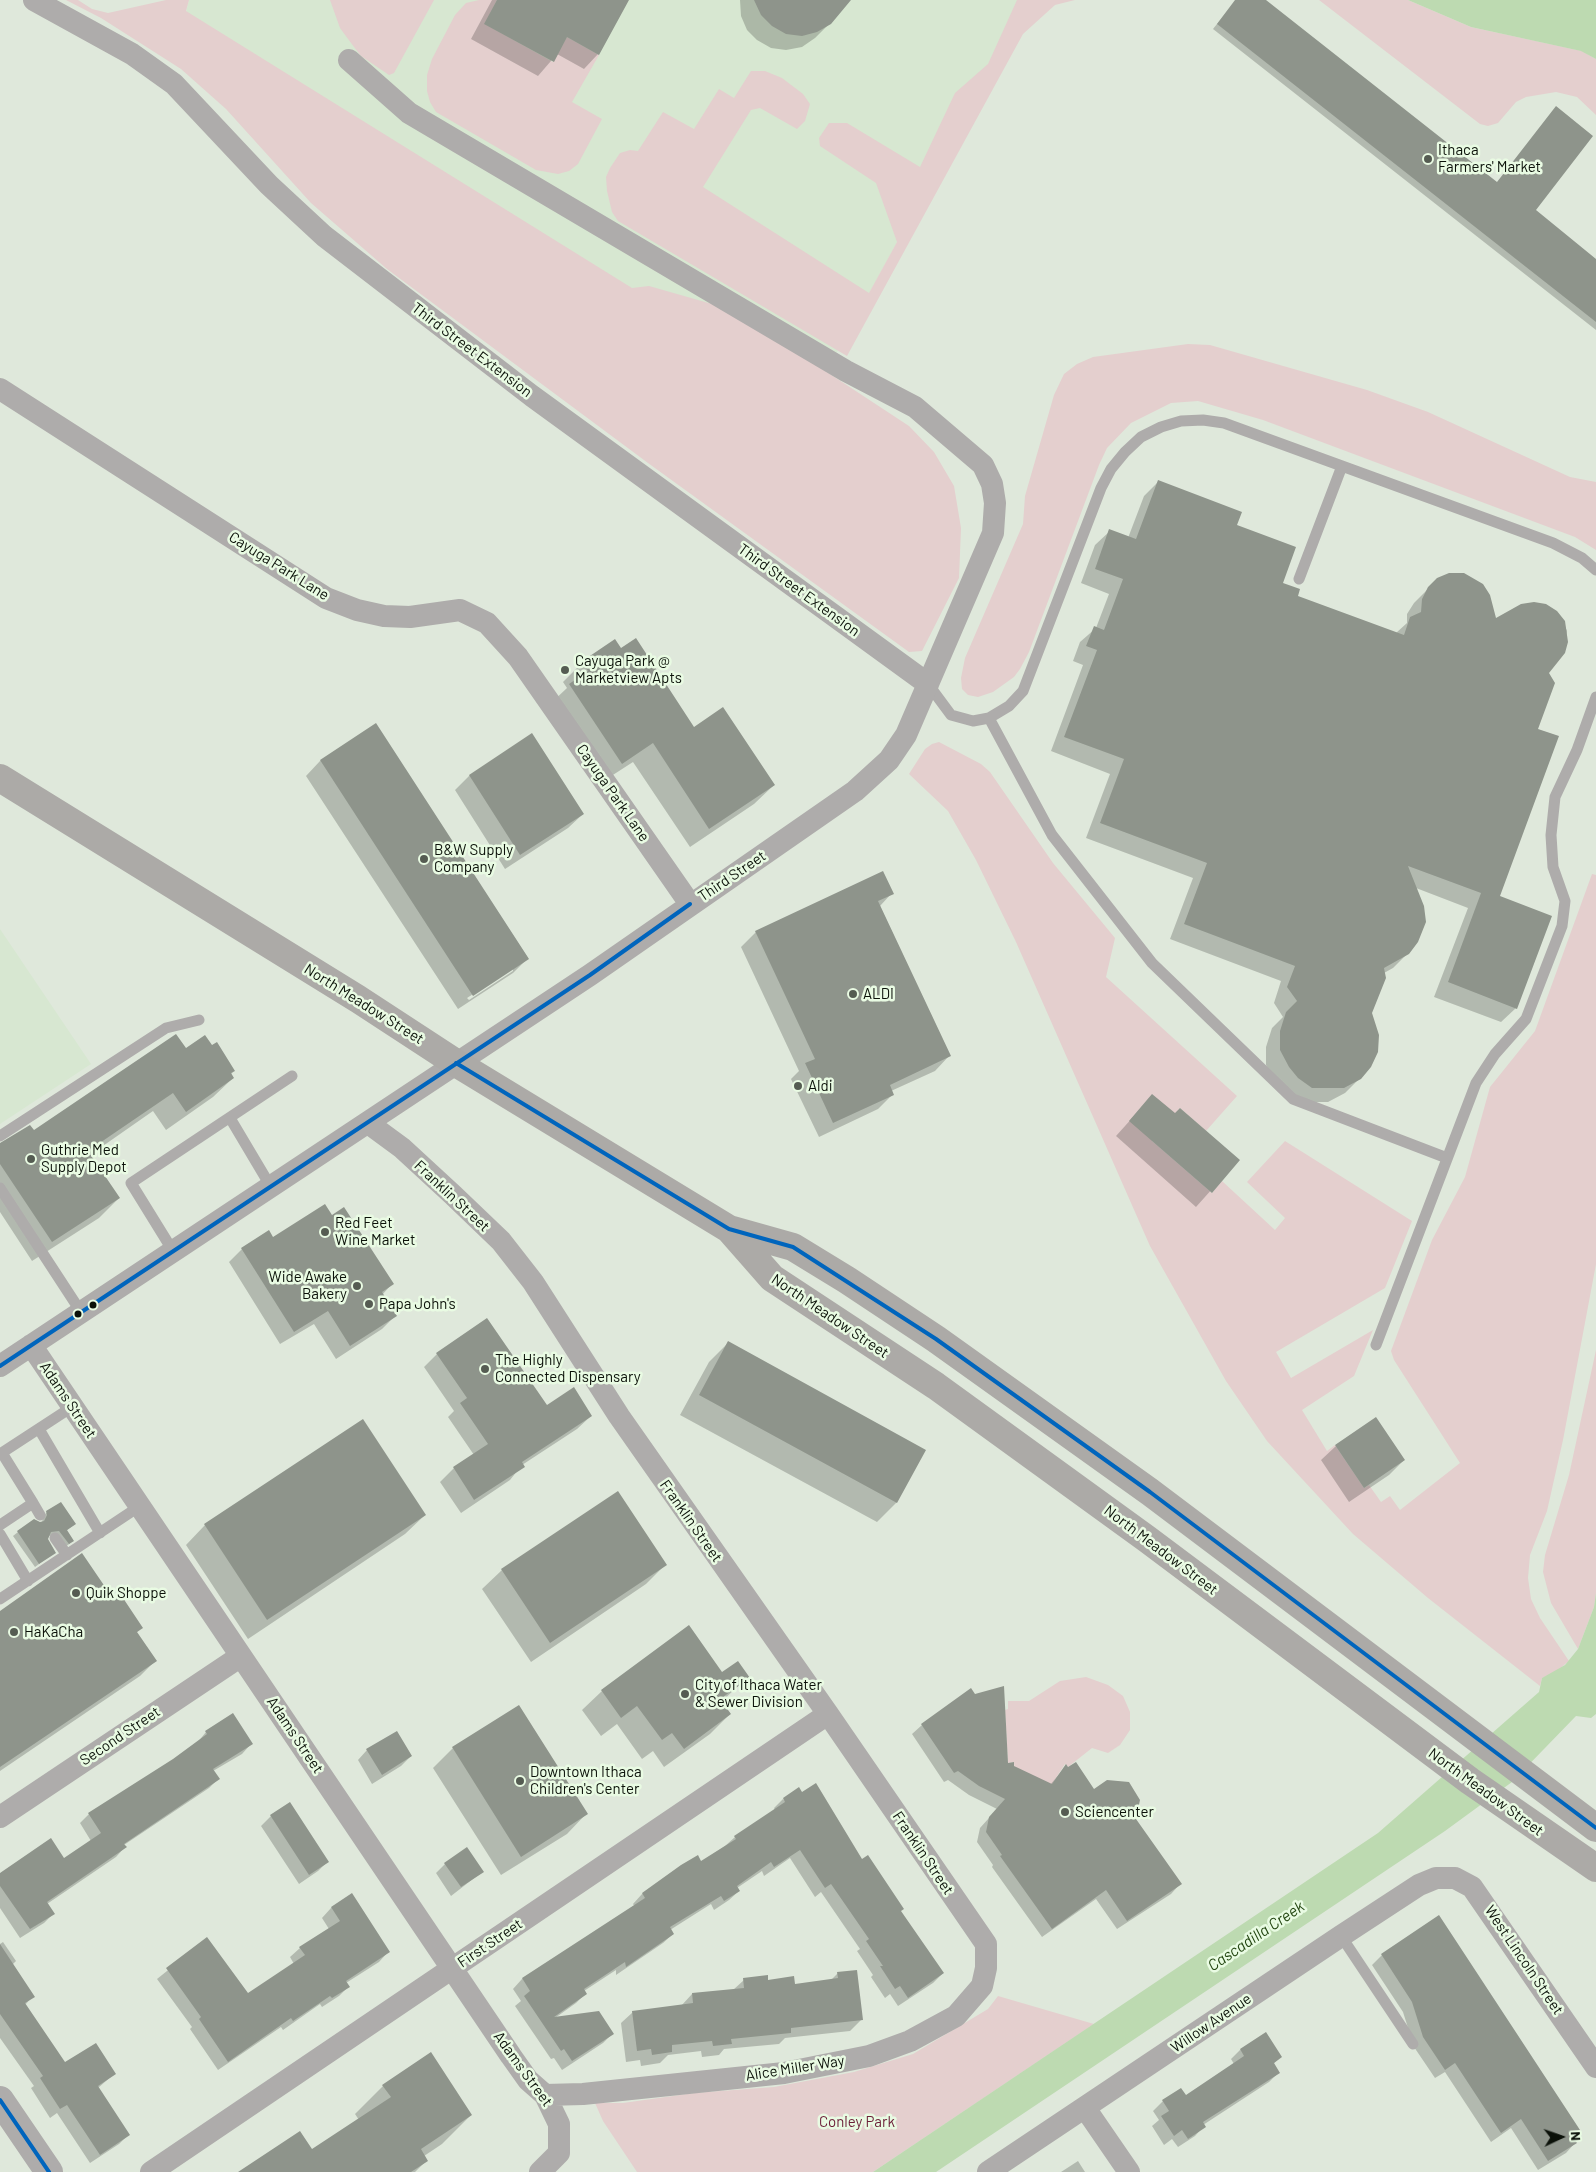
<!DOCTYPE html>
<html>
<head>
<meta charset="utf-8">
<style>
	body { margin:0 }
	#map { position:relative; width:1596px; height:2172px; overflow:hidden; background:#dfe8db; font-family:Barlow,sans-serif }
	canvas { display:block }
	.north { position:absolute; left:1536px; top:2112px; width:50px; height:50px; -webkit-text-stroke:4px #e9fbe3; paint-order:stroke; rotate:87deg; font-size:14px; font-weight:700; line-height:20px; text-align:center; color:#0b1109 }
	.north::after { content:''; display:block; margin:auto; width:18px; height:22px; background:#0b1109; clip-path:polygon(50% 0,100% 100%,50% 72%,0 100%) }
</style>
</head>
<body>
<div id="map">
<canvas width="1596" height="2172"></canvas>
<div class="north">N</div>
</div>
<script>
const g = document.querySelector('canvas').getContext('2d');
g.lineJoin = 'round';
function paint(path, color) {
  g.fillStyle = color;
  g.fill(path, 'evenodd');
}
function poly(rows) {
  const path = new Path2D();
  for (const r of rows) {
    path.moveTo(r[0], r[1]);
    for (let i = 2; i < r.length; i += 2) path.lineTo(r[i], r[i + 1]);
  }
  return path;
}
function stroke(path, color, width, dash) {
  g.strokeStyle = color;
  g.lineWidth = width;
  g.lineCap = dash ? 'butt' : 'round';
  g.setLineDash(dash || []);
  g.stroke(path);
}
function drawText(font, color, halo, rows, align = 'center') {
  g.font = font + ' Barlow,sans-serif';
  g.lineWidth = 5;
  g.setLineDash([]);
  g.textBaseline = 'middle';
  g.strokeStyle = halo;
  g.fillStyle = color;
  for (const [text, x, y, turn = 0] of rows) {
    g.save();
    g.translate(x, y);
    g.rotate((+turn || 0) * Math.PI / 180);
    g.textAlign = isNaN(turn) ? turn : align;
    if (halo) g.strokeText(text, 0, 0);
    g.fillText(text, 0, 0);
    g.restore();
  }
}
const built = poly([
	[189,0,1030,0,808,405,183,24],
	[0,929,91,1064,0,1124]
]);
const green = poly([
	[66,0,78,0,92,9,108,13,166,0,189,0,186,11,632,288,649,286,712,304,801,355,909,426,934,452,954,486,961,528,959,578,922,651,909,652,648,463,387,269,311,203,226,109,181,69,101,18],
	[330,0,434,0,394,73,389,75,361,56,351,43,340,28],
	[479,0,497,0,485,24,553,62,567,37,599,55,572,102,602,119,578,164,569,171,558,174,536,170,436,112,430,102,427,91,427,75,432,59,455,15,466,3],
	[1017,0,1075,0,1055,5,1023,34,847,356,618,221,612,212,607,191,606,177,610,168,620,153,630,150,638,151,663,112,694,129,719,89,734,98,751,71,765,71,782,78,803,94,810,104,805,121,797,129,760,108,751,110,703,187,869,293,897,242,876,183,820,146,819,138,829,123,847,123,920,167,955,93,988,64],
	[1319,0,1408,0,1471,27,1582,51,1596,59,1596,115,1577,97,1556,92,1526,97,1516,102,1498,123,1488,126,1480,124],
	[1188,344,1210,345,1367,390,1428,412,1570,477,1596,482,1596,550,1575,537,1263,420,1198,401,1171,403,1131,423,1107,448,1099,465,1029,652,1020,669,1014,677,993,692,978,697,968,695,962,689,961,678,965,658,1023,524,1025,496,1054,395,1064,374,1077,364,1093,357],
	[939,742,981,764,990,772,1053,863,1115,938,1106,977,1237,1096,1206,1131,1180,1108,1152,1141,1212,1193,1222,1181,1275,1230,1285,1218,1247,1182,1285,1141,1412,1221,1385,1288,1276,1352,1291,1378,1373,1330,1354,1376,1302,1410,1327,1451,1335,1445,1364,1488,1369,1485,1381,1502,1390,1496,1400,1510,1460,1463,1394,1360,1391,1351,1432,1240,1465,1177,1490,1087,1535,1031,1592,874,1596,875,1596,1264,1563,1440,1547,1511,1530,1555,1528,1578,1531,1599,1540,1618,1569,1661,1553,1674,1542,1678,1540,1686,1428,1598,1353,1534,1267,1441,1226,1381,1150,1246,1016,942,976,860,948,811,909,774,925,749,932,744],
	[1596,1350,1596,1593,1594,1607,1578,1649,1551,1603,1543,1572,1545,1555,1569,1475],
	[1086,1677,1108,1685,1123,1696,1130,1712,1130,1730,1120,1745,1108,1753,1092,1748,1068,1767,1065,1764,1052,1784,1015,1778,1014,1762,1008,1763,1005,1710,1008,1709,1008,1701,1029,1701,1060,1681],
	[998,1996,1094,2024,873,2172,637,2172,603,2121,595,2103,623,2103,694,2093,774,2087,854,2072,913,2054,988,2009]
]);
const water = poly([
	[1408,0,1596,0,1596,59,1581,51,1471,27],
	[1596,1593,1596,1714,1591,1718,1576,1716,1512,1782,1445,1831,936,2172,873,2172,1378,1833,1539,1692,1542,1678,1565,1665,1578,1649,1594,1607]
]);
const shadow = poly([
	[492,0,627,0,598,54,584,69,557,54,538,76,471,39],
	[740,0,844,0,830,23,815,38,802,47,786,50,771,48,757,40,747,30,741,16],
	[1236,0,1264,0,1596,261,1596,330,1213,29],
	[1158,482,1236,526,1282,583,1296,596,1396,633,1407,623,1407,614,1414,603,1438,579,1495,620,1563,621,1567,631,1564,652,1548,673,1498,897,1516,1008,1501,1022,1434,997,1468,908,1416,888,1408,953,1393,968,1384,973,1371,1013,1360,1078,1345,1093,1328,1102,1297,1102,1274,1082,1266,1065,1266,1047,1272,1028,1283,1017,1274,1003,1281,981,1170,939,1193,878,1086,838,1110,774,1051,751,1083,665,1073,661,1080,642,1096,628,1109,594,1081,583,1095,545,1110,531,1128,538,1144,496],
	[621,650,693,729,774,785,754,804,690,847,633,762,602,782,550,704,567,688,563,682,582,663],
	[375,725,528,958,513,973,458,1009,306,776,320,761],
	[513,968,513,971,469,1000,467,998],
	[532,735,583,814,568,828,505,869,455,790,469,776],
	[892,893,880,906,949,1056,935,1071,891,1091,893,1094,878,1109,819,1137,791,1079,799,1071,741,947,756,932],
	[234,1071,230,1075,233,1078,213,1097,166,1130,153,1111,90,1155,119,1198,99,1218,32,1261,0,1212,0,1144],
	[1152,1096,1175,1115,1238,1160,1196,1207,1116,1136],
	[332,1216,392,1284,382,1295,395,1316,382,1329,336,1359,314,1324,280,1344,229,1262,242,1249],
	[728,1343,924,1450,896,1503,877,1522,680,1415,709,1362],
	[437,1354,547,1407,591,1416,577,1429,522,1465,510,1480,461,1513,440,1482,454,1468,474,1455,448,1417,454,1411,424,1367],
	[1336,1446,1404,1460,1389,1475,1349,1502,1321,1460],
	[47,1512,75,1524,66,1531,73,1541,64,1548,54,1535,48,1536,46,1539,55,1552,35,1567,13,1536,18,1532,42,1523,43,1517],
	[425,1515,405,1534,248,1639,186,1545,205,1525],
	[666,1564,646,1584,531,1662,482,1589,502,1570],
	[113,1602,141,1628,136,1633,155,1661,140,1676,0,1771,0,1611],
	[722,1673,748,1677,721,1702,730,1714,710,1734,664,1767,653,1751,642,1759,617,1724,601,1736,582,1710,602,1691],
	[232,1715,251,1744,242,1754,213,1771,218,1779,209,1788,124,1845,125,1847,116,1857,47,1904,53,1914,44,1923,20,1938,0,1908,0,1875,64,1860,91,1841,80,1823,89,1814,174,1760,197,1743,206,1732],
	[922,1725,1050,1785,1066,1766,1093,1791,1134,1820,1180,1884,1171,1894,1117,1929,1096,1899,1042,1937,992,1867,993,1865,977,1842,980,1828,997,1809,969,1795,948,1780,944,1782,912,1734],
	[453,1748,586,1814,567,1834,501,1875,433,1768],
	[367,1750,411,1756,401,1766,372,1784,358,1760],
	[783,1799,862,1861,943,1973,933,1983,898,2006,890,1994,885,1998,871,1977,873,1975,857,1951,860,1949,821,1892,815,1897,790,1858,764,1876,762,1871,737,1888,739,1891,729,1900,714,1910,711,1904,670,1930,673,1934,663,1943,616,1975,616,1970,584,1991,586,1993,576,2003,555,2018,613,2033,603,2043,562,2070,554,2058,551,2059,515,2006,521,2001,513,1989,522,1979,635,1907,633,1904,642,1894,682,1866,701,1862,725,1846,735,1837,775,1810,774,1808],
	[271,1816,327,1862,318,1871,299,1884,261,1826],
	[445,1864,482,1872,451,1896,436,1873],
	[351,1895,388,1952,379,1962,346,1983,348,1987,339,1996,322,2007,320,2004,283,2030,281,2027,218,2070,190,2029,192,2027,157,1979,207,1939,248,1995,294,1964,290,1957,300,1948,329,1929,322,1918,331,1908],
	[1438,1917,1578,2129,1571,2137,1575,2143,1566,2153,1538,2170,1511,2128,1491,2142,1445,2072,1435,2078,1414,2047,1403,2012,1372,1965,1382,1955],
	[3,1942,16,1961,12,1965,33,1996,25,2005,65,2064,114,2074,98,2088,128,2135,119,2144,90,2163,57,2113,50,2118,31,2088,34,2086,0,2038,0,1944],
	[838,1973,862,2019,850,2031,785,2038,779,2044,724,2049,719,2055,702,2057,701,2051,668,2055,660,2063,641,2066,640,2060,626,2062,621,2023,633,2012,681,2006,692,1994,733,1990,744,1980,794,1985,831,1980],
	[1265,2034,1280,2057,1273,2064,1278,2073,1269,2082,1203,2125,1204,2126,1195,2136,1178,2147,1172,2139,1164,2145,1152,2126,1159,2120,1153,2111,1163,2101,1185,2097,1234,2064,1231,2059,1240,2050],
	[383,2086,471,2115,442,2144,424,2156,427,2160,415,2172,240,2172,312,2151,359,2120,355,2114],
	[1078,2161,1085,2172,1061,2172]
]);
const building = poly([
	[497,0,629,0,599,55,567,37,554,62,484,24],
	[754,0,851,0,831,24,817,32,802,36,786,34,772,26,761,15],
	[1235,0,1266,0,1497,182,1556,106,1593,136,1536,210,1596,259,1596,322,1217,24],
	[1158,480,1242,512,1237,525,1296,547,1283,583,1300,589,1298,596,1404,635,1410,617,1421,612,1422,599,1428,587,1437,578,1449,573,1464,573,1483,584,1490,595,1496,618,1521,604,1534,602,1546,604,1557,611,1565,621,1568,642,1565,653,1549,673,1555,683,1538,729,1559,736,1500,896,1552,916,1517,1009,1448,982,1481,893,1408,866,1424,906,1426,922,1418,942,1409,954,1384,968,1386,978,1372,1013,1379,1035,1378,1052,1371,1067,1361,1079,1344,1088,1312,1088,1298,1078,1289,1067,1280,1050,1280,1031,1286,1012,1297,1001,1287,987,1295,966,1184,924,1207,863,1100,823,1124,759,1064,737,1097,650,1086,646,1094,626,1104,630,1123,579,1095,569,1109,529,1136,539],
	[636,638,694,727,723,707,775,785,709,829,653,743,622,764,569,684,588,671,581,662,615,639,621,648],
	[376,723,529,959,473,996,320,760],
	[532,733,584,814,520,855,469,775],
	[883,871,894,894,878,901,951,1056,890,1085,894,1095,833,1123,805,1063,815,1059,755,931],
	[176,1034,186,1048,205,1035,212,1045,217,1042,235,1071,231,1073,234,1078,186,1112,173,1093,88,1151,120,1198,52,1242,0,1164,0,1143,30,1125,34,1130],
	[1152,1094,1175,1113,1180,1108,1240,1160,1212,1193,1129,1121],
	[325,1204,332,1215,344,1207,394,1284,382,1292,397,1316,350,1346,328,1311,294,1332,241,1248,269,1230,273,1237],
	[487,1318,547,1405,574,1387,592,1416,522,1462,525,1467,474,1500,453,1467,488,1444,460,1403,467,1398,436,1353],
	[728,1341,926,1450,897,1503,699,1395],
	[1376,1417,1405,1460,1364,1488,1335,1445],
	[363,1419,426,1515,267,1620,204,1524],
	[618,1491,667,1565,550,1643,501,1569],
	[61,1502,76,1524,67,1530,74,1541,69,1544,59,1531,51,1532,48,1539,56,1553,39,1564,17,1531,34,1519,40,1522,44,1521,47,1515,46,1511],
	[82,1553,114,1600,121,1595,143,1628,137,1632,157,1661,0,1767,0,1611],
	[689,1625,722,1672,738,1661,750,1678,720,1699,731,1714,684,1749,672,1733,662,1740,637,1706,621,1718,601,1690],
	[1004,1686,1008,1763,1014,1762,1014,1766,1052,1784,1066,1764,1068,1767,1076,1762,1094,1789,1107,1780,1129,1782,1140,1800,1136,1819,1182,1884,1127,1921,1106,1890,1052,1929,1000,1856,1002,1855,986,1832,989,1817,1005,1799,979,1786,958,1771,954,1773,921,1724,971,1688,975,1694],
	[519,1705,588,1814,521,1857,452,1747],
	[233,1713,253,1744,213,1769,220,1779,124,1844,127,1847,47,1902,55,1914,30,1929,0,1886,0,1873,51,1838,64,1858,101,1833,88,1813,173,1759,207,1734,205,1731],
	[397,1731,412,1756,382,1775,366,1749],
	[816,1783,862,1859,868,1855,904,1909,901,1911,944,1973,908,1998,900,1986,895,1989,880,1966,883,1966,866,1941,869,1939,831,1884,825,1888,800,1850,774,1867,771,1862,737,1886,740,1891,724,1901,721,1896,670,1927,674,1934,626,1967,625,1962,584,1989,587,1994,554,2017,599,2011,614,2034,572,2061,564,2049,561,2051,524,1996,530,1991,522,1978,645,1898,642,1893,681,1865,698,1855,701,1861,736,1839,734,1836,785,1802,783,1798,799,1787,802,1792],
	[290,1802,329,1862,309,1875,270,1815],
	[467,1847,484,1872,461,1887,444,1863],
	[352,1893,390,1952,346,1981,350,1987,332,1998,330,1996,293,2021,291,2018,228,2062,199,2019,201,2017,166,1968,207,1937,248,1993,305,1955,299,1947,340,1921,331,1907],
	[1439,1915,1580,2130,1571,2135,1577,2143,1548,2161,1521,2119,1501,2133,1455,2063,1445,2070,1423,2037,1412,2002,1381,1954],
	[0,1944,35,1997,25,2003,65,2062,96,2043,116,2074,98,2086,130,2135,100,2155,67,2105,60,2109,40,2078,43,2076,0,2014],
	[857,1970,863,2020,791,2028,791,2033,731,2039,732,2044,713,2046,712,2041,672,2045,672,2052,652,2055,651,2049,637,2051,632,2011,693,2003,692,1993,744,1988,743,1978,768,1975,768,1980,794,1976,795,1984,838,1978,837,1972],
	[1266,2032,1282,2057,1274,2063,1280,2073,1203,2122,1206,2127,1188,2139,1182,2130,1174,2136,1161,2116,1169,2111,1162,2100,1181,2088,1186,2095,1244,2056,1240,2049],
	[431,2052,472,2115,421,2149,428,2161,411,2172,238,2172,300,2131,312,2149,391,2097,382,2085]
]);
const service = poly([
	[1299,579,1342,466],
	[928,684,951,715,973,721,989,718,1009,706,1023,691,1101,488,1111,469,1125,452,1141,437,1161,427,1181,421,1203,420,1224,423,1553,543,1582,558,1596,570],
	[989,718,1052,835,1152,963,1293,1099,1447,1158],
	[230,1118,271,1187],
	[0,1136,166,1028,199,1020],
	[0,1188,81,1312],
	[173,1251,131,1183,292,1076],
	[1376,1345,1476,1083,1495,1054,1526,1019,1562,926,1565,901,1553,867,1551,835,1555,797,1577,750,1596,697],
	[39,1429,100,1533],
	[0,1454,72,1407],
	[33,1503,40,1515],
	[0,1525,33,1503,2,1453],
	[0,1534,28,1581],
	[55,1538,67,1555],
	[0,1599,140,1506],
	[1341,1936,1413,2044]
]);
const minor = poly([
	[34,0,132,54,174,84,269,185,324,236,532,396,928,684],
	[0,389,326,598,357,610,384,616,410,617,460,610,487,623,518,657,690,904],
	[368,1123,402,1148,453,1195,501,1241,533,1282,619,1416,828,1714,986,1944,986,1968,982,1986,956,2016,910,2041,869,2056,784,2073,583,2094,545,2095],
	[31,1345,511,2056,528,2080,545,2095,559,2124,559,2153,540,2172],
	[0,1366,590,975,855,791,889,760,906,735,993,533,995,503,992,484,983,465,915,407,846,371,409,113,349,60],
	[0,1817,241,1656],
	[1085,2108,1129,2172],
	[151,2172,828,1714],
	[988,2172,1341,1936,1419,1885,1436,1878,1455,1878,1472,1887,1596,2067]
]);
const tertiary = poly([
	[0,2100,49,2172]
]);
const trunk = poly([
	[0,778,358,999,456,1063,729,1229,793,1247,847,1280,936,1339,1150,1492,1596,1828],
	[729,1229,772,1278,936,1386,1147,1539,1470,1781,1596,1868]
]);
const bus1 = poly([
	[456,1063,729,1229,793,1247,936,1339,1150,1492,1596,1828],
	[0,1366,590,975,690,904],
	[0,2100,49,2172]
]);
const markers = [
	[1428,159,5,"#555c52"],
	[565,670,5,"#555c52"],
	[424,859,5,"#555c52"],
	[853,994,5,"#555c52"],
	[798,1086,5,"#555c52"],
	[31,1159,5,"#555c52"],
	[325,1232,5,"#555c52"],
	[357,1286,5,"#555c52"],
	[369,1304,5,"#555c52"],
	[93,1305,4.5,"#0b1109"],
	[78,1314,4.5,"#0b1109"],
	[485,1369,5,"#555c52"],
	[76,1593,5,"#555c52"],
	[14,1632,5,"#555c52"],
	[685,1694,5,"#555c52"],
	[520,1781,5,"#555c52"],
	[1065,1812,5,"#555c52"]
];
const poiNames = [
	["Ithaca",1438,150],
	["Farmers' Market",1438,167],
	["Cayuga Park @",575,661],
	["Marketview Apts",575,678],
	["B&W Supply",434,850],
	["Company",434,867],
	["ALDI",863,994],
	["Aldi",808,1086],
	["Guthrie Med",41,1150],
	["Supply Depot",41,1167],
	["Red Feet",335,1223],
	["Wine Market",335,1240],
	["Wide Awake",347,1277,"right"],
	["Bakery",347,1294,"right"],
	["Papa John's",379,1304],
	["The Highly",495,1360],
	["Connected Dispensary",495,1377],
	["Quik Shoppe",86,1593],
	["HaKaCha",24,1632],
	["City of Ithaca Water",695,1685],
	["& Sewer Division",695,1702],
	["Downtown Ithaca",530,1772],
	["Children's Center",530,1789],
	["Sciencenter",1075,1812]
];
const streetNames = [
	["Third Street Extension",472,350,37],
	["Cayuga Park Lane",279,566,32],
	["Third Street Extension",799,590,36],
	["Cayuga Park Lane",613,793,55],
	["Third Street",732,876,-34],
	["North Meadow Street",364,1004,32],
	["Franklin Street",452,1196,43],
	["North Meadow Street",830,1316,34],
	["Adams Street",68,1400,56],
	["Franklin Street",691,1521,55],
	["North Meadow Street",1161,1550,37],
	["Adams Street",295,1735,56],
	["Second Street",120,1736,-34],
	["North Meadow Street",1486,1792,36],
	["Franklin Street",923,1853,56],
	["First Street",490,1943,-34],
	["West Lincoln Street",1524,1960,56],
	["Willow Avenue",1211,2023,-34],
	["Alice Miller Way",795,2068,-9],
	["Adams Street",523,2069,54]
];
const parkNames = [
	["Conley Park",857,2122]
];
const waterNames = [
	["Cascadilla Creek",1256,1936,-34]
];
paint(built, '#d7e7d1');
paint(green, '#e4cfce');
paint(water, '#bddab1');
paint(shadow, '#0003');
paint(building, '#8e948b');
stroke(service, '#aeacab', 11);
stroke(minor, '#aeacab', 22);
stroke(tertiary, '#aeacab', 28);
stroke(trunk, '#acaaa7', 28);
stroke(bus1, '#0065bd', 4);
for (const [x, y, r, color] of markers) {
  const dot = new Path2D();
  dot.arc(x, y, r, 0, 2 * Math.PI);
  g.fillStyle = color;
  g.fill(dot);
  stroke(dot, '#e9fbe3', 2);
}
drawText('15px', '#0b1109', '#e9fbe3', poiNames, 'left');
drawText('15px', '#0b1109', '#e9fbe3', streetNames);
drawText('15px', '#6c1e38', '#e9fbe3', parkNames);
drawText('italic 16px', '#234611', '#e9fbe3', waterNames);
</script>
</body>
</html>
